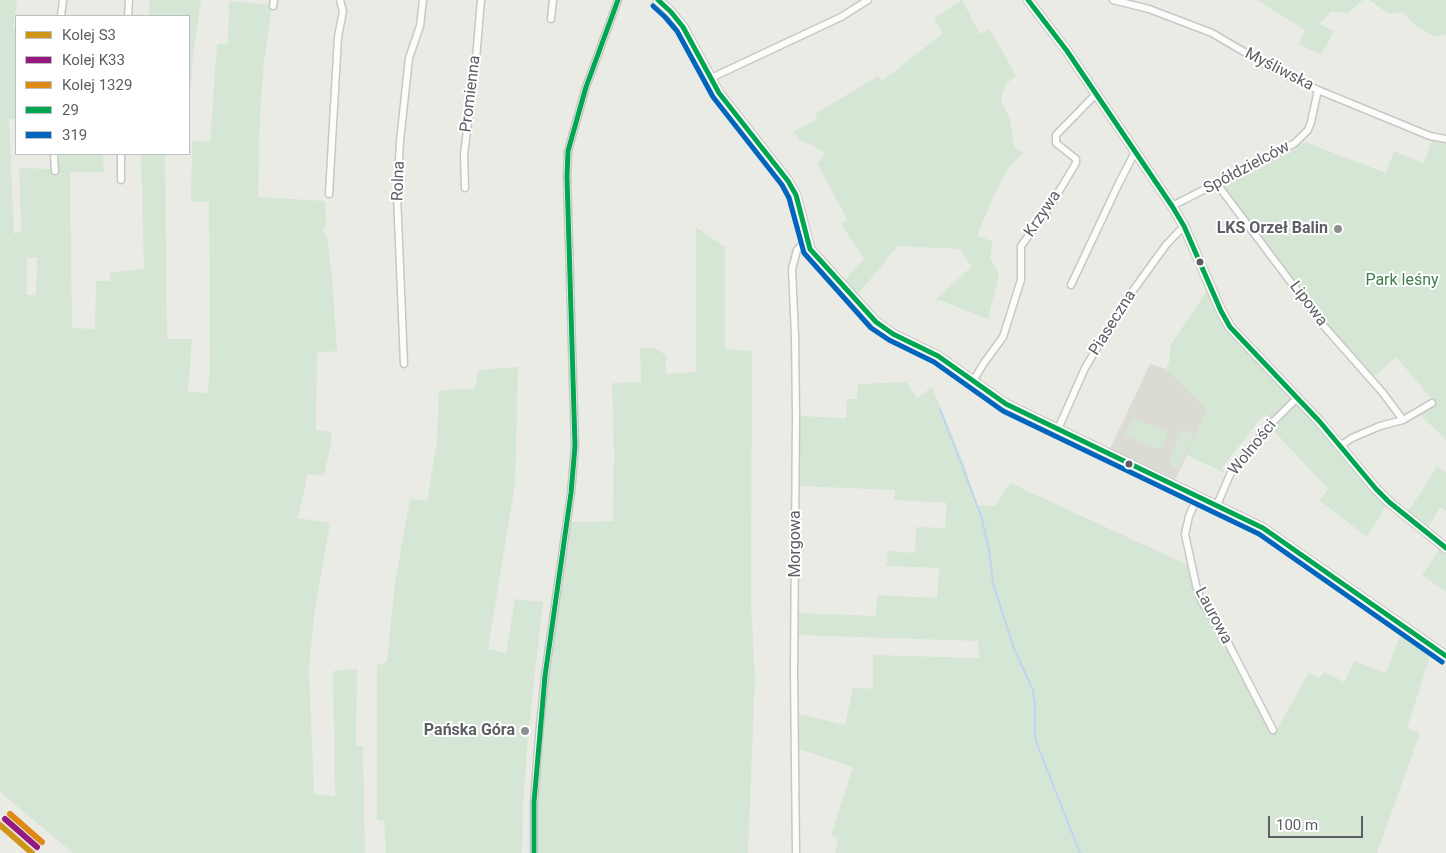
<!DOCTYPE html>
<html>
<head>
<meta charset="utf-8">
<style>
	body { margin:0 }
	#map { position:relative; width:1446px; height:853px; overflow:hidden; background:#ebebe6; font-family:Roboto,sans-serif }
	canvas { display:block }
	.legend { position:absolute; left:15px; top:15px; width:175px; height:140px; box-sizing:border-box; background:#fff; border:1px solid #bebfc1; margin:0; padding:6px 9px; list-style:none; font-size:15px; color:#5c5e63 }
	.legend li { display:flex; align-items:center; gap:10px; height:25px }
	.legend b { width:25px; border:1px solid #bebfc1 }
	.scale { position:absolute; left:1268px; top:816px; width:95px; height:22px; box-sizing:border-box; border:2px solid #5c5e63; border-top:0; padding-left:6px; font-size:15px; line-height:18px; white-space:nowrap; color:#5c5e63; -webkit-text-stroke:4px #fff; paint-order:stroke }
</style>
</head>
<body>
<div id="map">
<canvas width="1446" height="853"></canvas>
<ul class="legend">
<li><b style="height:6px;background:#d09419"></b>Kolej S3</li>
<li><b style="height:6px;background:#951a80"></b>Kolej K33</li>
<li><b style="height:6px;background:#de8a14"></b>Kolej 1329</li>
<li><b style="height:6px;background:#00a651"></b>29</li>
<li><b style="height:6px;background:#0065bd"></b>319</li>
</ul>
<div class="scale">100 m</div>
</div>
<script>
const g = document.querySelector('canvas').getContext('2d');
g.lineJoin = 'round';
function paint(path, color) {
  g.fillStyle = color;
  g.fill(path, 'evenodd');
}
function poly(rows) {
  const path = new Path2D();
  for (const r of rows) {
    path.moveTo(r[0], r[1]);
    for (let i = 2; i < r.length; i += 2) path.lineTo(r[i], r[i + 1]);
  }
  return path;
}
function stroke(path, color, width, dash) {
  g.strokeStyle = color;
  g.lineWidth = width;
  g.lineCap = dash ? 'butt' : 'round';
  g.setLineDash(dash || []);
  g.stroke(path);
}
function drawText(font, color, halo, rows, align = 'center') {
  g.font = font + ' Roboto,sans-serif';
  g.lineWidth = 4;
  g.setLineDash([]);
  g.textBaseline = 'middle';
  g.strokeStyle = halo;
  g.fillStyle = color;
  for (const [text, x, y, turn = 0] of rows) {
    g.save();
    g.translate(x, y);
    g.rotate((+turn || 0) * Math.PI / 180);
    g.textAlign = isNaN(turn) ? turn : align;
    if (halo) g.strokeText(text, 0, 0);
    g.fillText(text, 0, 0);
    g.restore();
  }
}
const education = poly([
	[1150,364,1166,369,1207,409,1176,479,1110,449]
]);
const green = poly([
	[0,0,17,0,13,27,16,27,16,119,9,119,14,234,21,230,19,168,53,169,52,154,103,154,104,172,70,172,72,328,95,329,96,281,109,281,111,272,144,269,141,154,165,154,167,339,192,339,188,392,208,393,210,362,209,202,191,202,192,141,210,142,217,44,228,44,229,1,272,5,264,62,260,113,258,197,325,201,326,223,323,231,327,237,332,278,337,351,317,353,316,430,332,432,331,443,324,476,308,474,298,518,330,523,314,615,309,670,314,794,335,796,333,671,357,669,356,746,363,746,365,853,73,853,0,792],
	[37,257,36,295,27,295,27,258],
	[150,0,201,0,193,54,191,88,189,88,189,16,149,16],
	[962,0,980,34,990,29,1016,76,1006,84,1001,100,1010,120,1014,147,1023,153,1010,166,997,189,977,235,993,242,990,258,999,274,988,319,936,299,971,267,961,249,898,246,857,295,844,281,864,259,841,224,847,219,817,163,825,154,811,144,801,141,793,132,817,119,815,114,878,76,882,81,943,33,934,18],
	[1257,0,1363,0,1348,13,1331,12,1319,24,1334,31,1321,55,1298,44,1305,30],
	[1369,0,1446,0,1446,34,1436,37,1417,27,1403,12,1389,14],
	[1432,140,1446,142,1446,440,1418,413,1433,400,1396,357,1375,376,1315,312,1262,250,1222,184,1293,150,1305,142,1386,173,1394,151,1424,163],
	[696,227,725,247,725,349,752,351,751,602,755,677,748,853,537,853,537,805,548,676,570,522,613,521,614,452,612,383,641,382,640,348,653,348,666,355,666,374,696,372],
	[1207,291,1218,311,1293,398,1271,419,1264,414,1222,468,1227,474,1187,455,1207,409,1166,369,1169,363,1171,344],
	[518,367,515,484,488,649,506,653,515,599,543,602,528,736,523,807,522,853,386,853,384,821,377,820,377,665,387,662,395,582,410,499,427,501,437,441,439,390,475,389,478,370],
	[906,382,917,398,932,387,965,466,976,505,995,506,1010,483,1190,566,1194,585,1274,734,1309,673,1319,678,1324,672,1344,682,1355,661,1386,673,1402,630,1432,650,1407,728,1420,733,1377,853,835,853,838,838,831,835,853,767,799,749,799,714,845,725,853,687,873,689,873,655,979,658,978,641,798,635,798,613,876,616,877,595,937,598,939,568,886,566,888,551,915,553,916,527,945,528,947,503,894,500,895,490,798,486,799,416,846,418,847,399,857,399,858,384],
	[1298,403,1387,504,1367,537,1319,500,1328,489,1272,429],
	[1133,418,1168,432,1161,450,1125,436],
	[1182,429,1194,435,1178,469,1168,463],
	[1437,466,1446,473,1446,511,1440,507,1428,528,1407,512,1424,488],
	[1441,547,1446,551,1446,592,1422,575]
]);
const stream = poly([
	[940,409,981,515,989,550,993,583,1013,646,1033,690,1035,706,1035,736,1037,744,1080,853]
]);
const minor = poly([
	[1113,0,1149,9,1212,33,1273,69,1318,90,1430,136,1446,139],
	[273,6,274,0],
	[61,16,63,0],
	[128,16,129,0],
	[551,19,553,0],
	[711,78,841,17,868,0],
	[54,154,55,171],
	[121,154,121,180],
	[1217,184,1323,325,1383,393,1403,420],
	[465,188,464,154,476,59,481,0],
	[329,194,338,37,343,11,340,0],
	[1172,206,1295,143,1308,130,1311,122,1318,90],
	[1071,285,1119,183,1135,152],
	[404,364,397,195,400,141,409,58,420,26,423,0],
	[973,381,984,363,1003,337,1021,280,1021,246,1049,208,1076,163,1076,159,1056,143,1056,135,1096,94],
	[1058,429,1085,368,1124,303,1166,245,1184,226],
	[1340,446,1352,438,1380,426,1403,420,1432,403],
	[1198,496,1189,516,1185,534,1196,585,1201,600,1225,637,1273,730],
	[1217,505,1232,470,1272,423,1298,397],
	[534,853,534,802,539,736,545,676,571,493,575,446,567,177,568,151,586,87,618,0],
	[796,853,794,671,796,415,795,336,792,269,797,250,807,239]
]);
const tertiary = poly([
	[658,0,671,12,683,27,719,93,788,181,796,195,810,249,876,322,893,334,938,356,1006,404,1263,528,1446,656],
	[1028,0,1067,51,1172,206,1184,226,1221,311,1230,327,1320,422,1376,489,1389,502,1446,548]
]);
const bus1 = poly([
	[658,0,671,12,683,27,719,93,788,181,796,195,810,249,876,322,893,334,938,356,1006,404,1263,528,1446,656],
	[1028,0,1067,51,1172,206,1184,226,1221,311,1230,327,1320,422,1376,489,1389,502,1446,548],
	[534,853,534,802,545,676,571,493,575,446,567,177,568,151,586,87,618,0]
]);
const bus2 = poly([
	[653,6,665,17,677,31,713,97,782,185,789,198,804,253,871,328,889,340,934,362,1003,411,1259,534,1442,662]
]);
const rail1 = poly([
	[0,825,32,853]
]);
const rail2 = poly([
	[5,819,37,847]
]);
const rail3 = poly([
	[10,814,42,842]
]);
const markers = [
	[1338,229,5,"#8e8f91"],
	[1200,262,4.5,"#5c5e63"],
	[1129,464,4.5,"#5c5e63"],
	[525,731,5,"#8e8f91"]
];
const streetNames = [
	["Myśliwska",1279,70,27],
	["Promienna",471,94,-83],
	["Spółdzielców",1247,168,-28],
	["Rolna",399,181,-88],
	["Krzywa",1043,214,-56],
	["Lipowa",1308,304,53],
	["Piaseczna",1113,323,-58],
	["Wolności",1253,448,-51],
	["Morgowa",796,544,-90],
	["Laurowa",1213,616,62]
];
const poiNames = [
	["LKS Orzeł Balin",1328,229],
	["Pańska Góra",515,731]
];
const parkNames = [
	["Park leśny",1402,281]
];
paint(education, '#dbdbd4');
paint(green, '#d5e6d5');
stroke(stream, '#bed5f2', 2);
stroke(minor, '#c7c7c7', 9);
stroke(tertiary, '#c7c7c7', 11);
stroke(minor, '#fcfcfb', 6);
stroke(tertiary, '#fcfcfb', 9);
stroke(bus1, '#00a651', 5);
stroke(bus2, '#0065bd', 5);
stroke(rail1, '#d09419', 6);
stroke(rail2, '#951a80', 6);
stroke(rail3, '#de8a14', 6);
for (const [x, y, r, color] of markers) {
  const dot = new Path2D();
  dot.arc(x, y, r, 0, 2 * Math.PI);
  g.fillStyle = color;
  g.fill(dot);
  stroke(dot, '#fff', 2);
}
drawText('16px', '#5c5e63', '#fff', streetNames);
drawText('bold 16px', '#5c5e63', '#fff', poiNames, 'right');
drawText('16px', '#3d814a', '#fff', parkNames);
</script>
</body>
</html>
